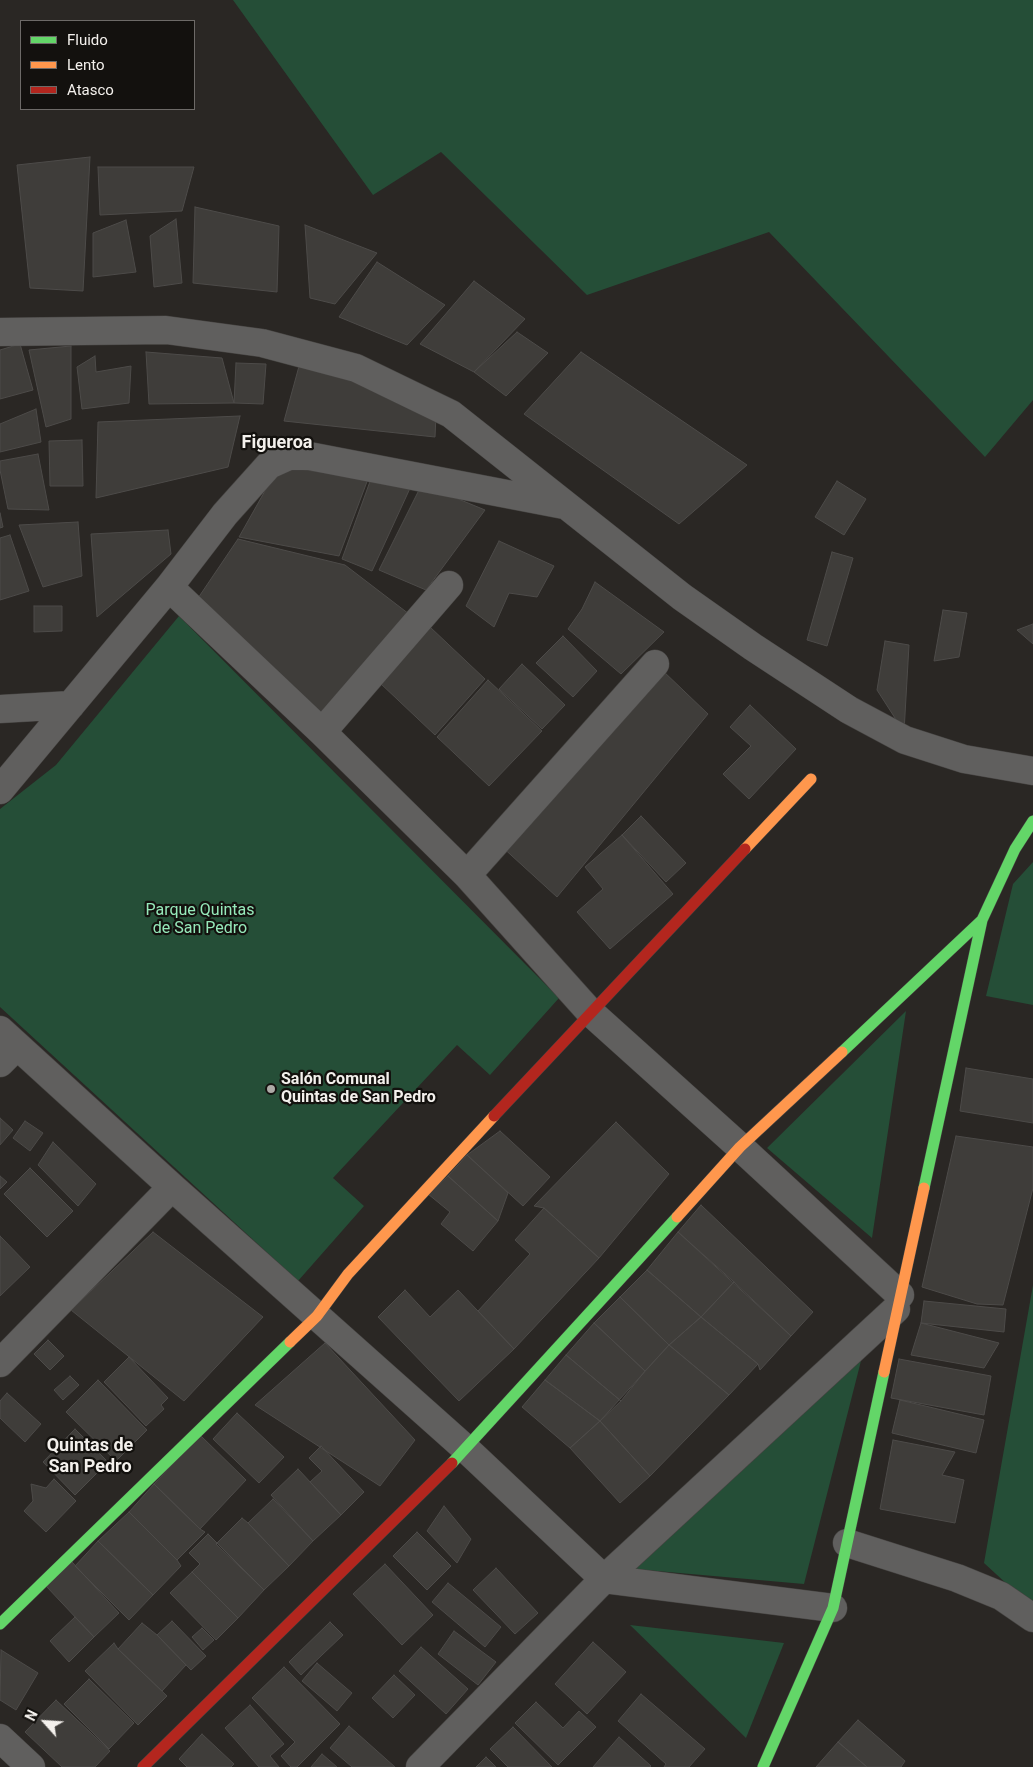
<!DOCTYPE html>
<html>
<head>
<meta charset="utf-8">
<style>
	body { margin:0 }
	#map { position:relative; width:1033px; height:1767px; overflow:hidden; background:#2a2724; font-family:Roboto,sans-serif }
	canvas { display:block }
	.legend { position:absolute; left:20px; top:20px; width:175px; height:90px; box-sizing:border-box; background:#13110e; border:1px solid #6d6a67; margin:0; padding:6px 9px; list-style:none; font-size:15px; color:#f3f0ec }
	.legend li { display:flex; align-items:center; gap:10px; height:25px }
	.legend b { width:25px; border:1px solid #6d6a67 }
	.north { position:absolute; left:20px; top:1697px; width:50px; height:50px; -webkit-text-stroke:4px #13110e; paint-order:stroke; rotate:296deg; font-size:14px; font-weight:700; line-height:20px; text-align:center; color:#f3f0ec }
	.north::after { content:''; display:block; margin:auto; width:18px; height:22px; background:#f3f0ec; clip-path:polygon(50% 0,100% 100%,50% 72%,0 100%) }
</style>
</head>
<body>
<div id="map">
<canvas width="1033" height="1767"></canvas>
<ul class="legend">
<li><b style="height:6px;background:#63d668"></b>Fluido</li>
<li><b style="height:6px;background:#ff974d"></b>Lento</li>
<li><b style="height:6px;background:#b3261e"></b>Atasco</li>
</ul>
<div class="north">N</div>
</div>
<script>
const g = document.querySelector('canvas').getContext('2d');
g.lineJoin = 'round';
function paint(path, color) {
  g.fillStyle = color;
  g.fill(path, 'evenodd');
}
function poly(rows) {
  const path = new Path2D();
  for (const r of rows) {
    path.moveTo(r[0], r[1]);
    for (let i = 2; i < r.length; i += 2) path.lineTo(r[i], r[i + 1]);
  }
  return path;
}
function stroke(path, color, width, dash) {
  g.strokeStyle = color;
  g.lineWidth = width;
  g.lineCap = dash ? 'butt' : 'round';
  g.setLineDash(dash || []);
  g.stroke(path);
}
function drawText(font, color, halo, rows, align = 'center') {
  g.font = font + ' Roboto,sans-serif';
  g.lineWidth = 4.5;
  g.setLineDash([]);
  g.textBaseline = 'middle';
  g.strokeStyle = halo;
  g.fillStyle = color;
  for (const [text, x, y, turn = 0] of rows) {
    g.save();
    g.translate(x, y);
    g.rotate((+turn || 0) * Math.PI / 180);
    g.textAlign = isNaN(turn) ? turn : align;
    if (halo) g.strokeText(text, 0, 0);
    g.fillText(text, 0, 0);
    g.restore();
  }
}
const green = poly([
	[233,0,1033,0,1033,400,985,457,769,232,587,295,441,152,373,195],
	[179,616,559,998,490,1075,457,1045,333,1178,364,1206,298,1281,0,1007,0,809,56,765],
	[1033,862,1033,1005,986,996,1013,884],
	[906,1011,872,1238,767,1148],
	[1033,1285,1033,1608,984,1563],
	[862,1357,804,1584,634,1569],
	[630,1625,784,1643,746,1738]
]);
const building = poly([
	[90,157,83,291,30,288,17,165,90,157],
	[98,167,194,167,182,211,100,215,98,167],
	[195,207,279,226,277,292,193,283,195,207],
	[176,219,182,283,154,287,150,236,176,219],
	[126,220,136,272,93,277,93,233,126,220],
	[305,225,377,253,335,304,310,298,305,225],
	[377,262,445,305,407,345,339,317,377,262],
	[474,281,525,319,474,372,420,344,474,281],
	[517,332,548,353,506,396,474,372,517,332],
	[20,344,33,390,0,399,0,350,20,344],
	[71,346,71,419,46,427,29,350,71,346],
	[146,352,222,358,234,403,149,404,146,352],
	[581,352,747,465,679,524,524,414,581,352],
	[95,356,96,372,131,366,129,403,82,409,77,367,95,356],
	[301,359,436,415,435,437,284,421,301,359],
	[236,363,266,364,263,404,234,403,236,363],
	[36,409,41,442,0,452,0,424,36,409],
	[240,416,228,467,96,498,98,422,240,416],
	[82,440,83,486,50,486,49,441,82,440],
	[38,454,49,510,8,509,0,470,0,461,38,454],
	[279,466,368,479,339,556,239,537,279,466],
	[372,476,412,484,372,571,342,559,372,476],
	[837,481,866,499,844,535,815,517,837,481],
	[422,484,485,510,426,590,379,570,422,484],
	[0,513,3,527,0,528,0,513],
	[78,522,82,576,43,587,19,525,78,522],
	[168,530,171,554,97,617,91,534,168,530],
	[10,535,29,591,0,600,0,538,10,535],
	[238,539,345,565,409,614,318,715,194,604,238,539],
	[499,541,554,566,537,597,509,593,494,627,466,606,499,541],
	[832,552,853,558,827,646,807,640,832,552],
	[595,582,664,632,621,674,568,629,582,609,595,582],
	[34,606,62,606,62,631,34,632,34,606],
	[943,610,967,613,959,657,934,661,943,610],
	[1033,624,1033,644,1017,630,1033,624],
	[430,627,485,679,435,735,380,683,430,627],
	[563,636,597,671,573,697,536,663,563,636],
	[885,641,909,645,904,732,877,690,885,641],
	[522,664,565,705,542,729,499,689,522,664],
	[661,669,708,714,557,897,500,845,661,669],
	[488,680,542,731,489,786,437,737,488,680],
	[750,705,796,749,749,799,723,774,751,746,730,727,750,705],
	[641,816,686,863,666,882,622,835,641,816],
	[622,835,673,894,610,949,577,912,603,889,585,867,622,835],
	[966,1068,1033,1079,1033,1123,960,1111,966,1068],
	[0,1118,13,1130,0,1145,0,1118],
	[25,1121,43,1133,30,1151,13,1138,25,1121],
	[616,1122,669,1174,599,1258,544,1208,534,1206,616,1122],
	[500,1131,550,1177,523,1206,467,1155,500,1131],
	[956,1136,1033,1147,1033,1188,1003,1305,977,1304,922,1287,956,1136],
	[53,1142,96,1184,78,1206,38,1165,53,1142],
	[467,1155,508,1193,498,1221,448,1176,467,1155],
	[30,1168,73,1211,47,1237,4,1194,30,1168],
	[0,1176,7,1182,0,1189,0,1176],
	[448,1176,498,1221,473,1251,441,1224,450,1212,428,1194,448,1176],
	[701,1205,813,1312,791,1336,678,1232,701,1205],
	[544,1208,599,1258,514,1349,478,1311,530,1254,515,1240,544,1208],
	[153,1232,263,1317,184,1401,71,1310,153,1232],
	[678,1232,734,1282,701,1317,647,1270,678,1232],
	[0,1236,30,1267,0,1296,0,1236],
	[647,1270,701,1317,669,1345,620,1297,647,1270],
	[734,1282,791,1336,760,1370,758,1364,701,1317,734,1282],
	[405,1290,430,1317,458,1290,514,1349,459,1401,378,1317,405,1290],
	[620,1297,669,1345,645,1371,594,1323,620,1297],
	[924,1301,1006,1309,1004,1332,921,1323,924,1301],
	[701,1317,758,1364,729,1395,669,1345,701,1317],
	[594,1323,645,1371,621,1401,566,1355,594,1323],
	[921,1323,999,1343,984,1368,911,1355,921,1323],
	[48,1340,64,1356,50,1370,34,1354,48,1340],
	[325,1343,415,1440,380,1486,255,1405,325,1343],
	[669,1345,729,1395,650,1476,600,1421,669,1345],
	[566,1355,621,1401,600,1421,545,1380,566,1355],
	[129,1357,168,1398,161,1405,164,1409,146,1426,104,1382,129,1357],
	[899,1359,991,1376,984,1415,891,1398,899,1359],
	[70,1376,79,1385,63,1400,54,1390,70,1376],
	[98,1380,147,1430,116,1461,66,1412,98,1380],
	[545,1380,600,1421,570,1448,522,1407,545,1380],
	[7,1393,41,1424,25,1442,0,1418,0,1401,7,1393],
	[900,1400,984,1420,976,1453,892,1433,900,1400],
	[237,1413,284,1457,259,1483,213,1439,237,1413],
	[600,1421,650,1476,620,1503,570,1448,600,1421],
	[75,1429,108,1462,75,1495,43,1462,75,1429],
	[200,1435,246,1480,200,1529,154,1484,200,1435],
	[893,1440,955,1452,942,1475,964,1480,955,1523,880,1509,893,1440],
	[321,1446,364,1492,341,1515,310,1482,322,1471,309,1458,321,1446],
	[298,1469,341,1515,313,1541,271,1495,298,1469],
	[54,1479,76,1501,46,1532,24,1511,33,1501,31,1484,46,1488,54,1479],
	[154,1484,200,1529,205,1532,177,1560,129,1512,154,1484],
	[273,1499,313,1541,289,1566,248,1523,273,1499],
	[444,1506,471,1539,457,1563,427,1531,444,1506],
	[129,1512,177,1560,181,1566,153,1595,98,1541,129,1512],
	[242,1518,248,1523,289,1566,264,1590,216,1544,242,1518],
	[417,1532,451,1566,427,1590,393,1556,417,1532],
	[208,1534,264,1590,238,1618,192,1572,200,1564,189,1553,208,1534],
	[98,1541,153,1595,129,1620,75,1566,98,1541],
	[72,1562,119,1613,94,1637,46,1586,72,1562],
	[385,1564,433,1615,402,1645,353,1594,385,1564],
	[496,1568,538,1613,515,1634,473,1590,496,1568],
	[192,1572,238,1618,216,1640,170,1593,192,1572],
	[448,1583,501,1627,485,1647,432,1602,448,1583],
	[75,1617,94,1637,69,1662,50,1641,75,1617],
	[172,1621,206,1656,191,1670,157,1635,172,1621],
	[330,1622,343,1635,301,1675,289,1662,330,1622],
	[142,1623,157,1635,186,1665,162,1691,118,1649,142,1623],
	[202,1628,214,1640,203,1650,192,1637,202,1628],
	[454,1631,496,1662,478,1685,438,1654,454,1631],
	[593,1642,626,1672,587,1714,555,1684,593,1642],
	[114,1643,118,1649,167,1696,138,1725,85,1671,114,1643],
	[421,1647,468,1689,446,1714,399,1671,421,1647],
	[1,1650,38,1673,16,1710,0,1700,1,1650],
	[317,1663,352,1693,337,1711,302,1681,317,1663],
	[284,1667,340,1724,297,1767,291,1767,281,1756,295,1742,252,1698,284,1667],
	[394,1675,415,1695,393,1718,372,1698,394,1675],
	[89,1679,134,1723,109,1749,64,1704,89,1679],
	[641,1694,705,1749,689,1767,664,1767,666,1764,618,1721,641,1694],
	[56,1700,110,1751,95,1767,62,1767,25,1732,56,1700],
	[536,1702,563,1728,579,1711,596,1727,558,1765,515,1723,536,1702],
	[250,1705,284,1744,270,1756,279,1767,259,1767,225,1728,250,1705],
	[858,1720,905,1761,901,1767,867,1767,838,1742,858,1720],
	[349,1726,395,1767,352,1767,330,1748,349,1726],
	[513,1727,552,1767,508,1767,490,1749,513,1727],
	[202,1734,234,1764,231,1767,187,1767,179,1759,202,1734],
	[619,1737,651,1766,650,1767,593,1767,619,1737],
	[838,1742,867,1767,816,1767,838,1742],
	[322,1754,337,1767,311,1767,322,1754],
	[486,1757,496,1767,476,1767,486,1757]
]);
const street = poly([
	[0,332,166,330,262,343,356,368,451,414,682,597,753,647,849,710,905,740,964,759,1033,771],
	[169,587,322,732,467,875,590,1012,740,1147,900,1295],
	[0,709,71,705],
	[322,732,449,585],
	[0,790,169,587,225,514,269,465,289,456,309,456,564,505],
	[467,875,655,664],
	[0,1030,172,1187,466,1449,604,1579,833,1608],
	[0,1063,17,1046],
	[0,1363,172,1187],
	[847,1543,957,1578,1001,1596,1033,1618],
	[0,1738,31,1767],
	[420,1767,604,1579,896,1309]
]);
const fast = poly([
	[842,1052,982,920],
	[924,1188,982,920,1015,849,1033,821],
	[452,1463,677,1217],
	[0,1624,290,1342],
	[763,1767,833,1608,884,1372]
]);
const slow = poly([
	[745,849,811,779],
	[677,1217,740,1147,842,1052],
	[290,1342,317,1316,348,1274,494,1116],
	[884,1372,924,1188]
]);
const jam = poly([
	[494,1116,745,849],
	[143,1767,452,1463]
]);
const markers = [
	[271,1089,5,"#adaaa6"]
];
const parkNames = [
	["Parque Quintas",200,911],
	["de San Pedro",200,929]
];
const poiNames = [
	["Salón Comunal",281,1080],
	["Quintas de San Pedro",281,1098]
];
const neighbourhoodNames = [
	["Figueroa",277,443],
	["Quintas de",90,1446],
	["San Pedro",90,1467]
];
paint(green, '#254e37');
paint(building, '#3f3d3a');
stroke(building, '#4d4b49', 1);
stroke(street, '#454341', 29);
stroke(fast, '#454341', 12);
stroke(slow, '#454341', 12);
stroke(jam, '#454341', 12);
stroke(street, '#605f5e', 28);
stroke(fast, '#63d668', 11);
stroke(slow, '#ff974d', 11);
stroke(jam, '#b3261e', 11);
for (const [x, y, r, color] of markers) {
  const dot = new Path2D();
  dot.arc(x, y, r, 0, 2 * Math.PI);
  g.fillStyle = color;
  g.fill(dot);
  stroke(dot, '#13110e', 2);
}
drawText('16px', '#96e9ba', '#13110e', parkNames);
drawText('bold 16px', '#f3f0ec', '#13110e', poiNames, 'left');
drawText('bold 18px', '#f3f0ec', '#13110e', neighbourhoodNames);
</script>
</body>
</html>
